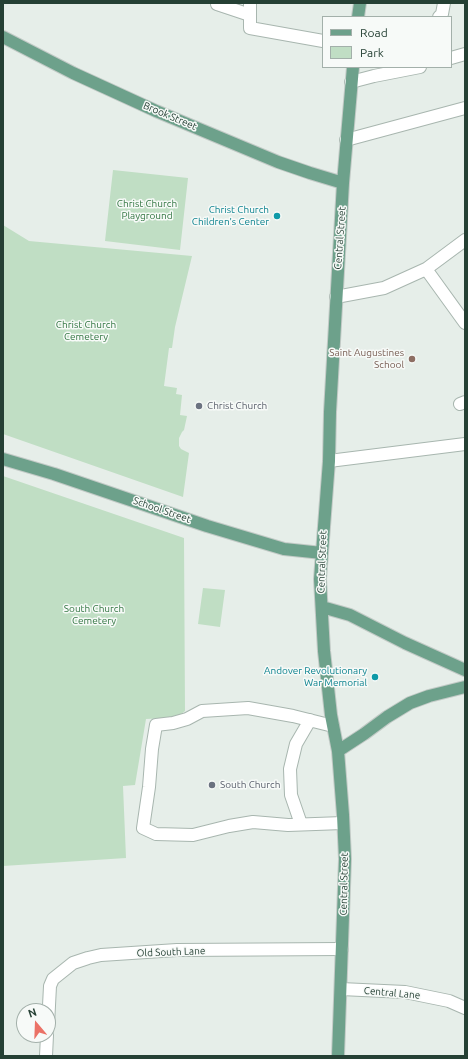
<!DOCTYPE html>
<html>
<head>
<meta charset="utf-8">
<style>
	body { margin:0 }
	#map { position:relative; width:468px; height:1059px; overflow:hidden; background:#e6eee9; font-family:Ubuntu,sans-serif }
	canvas { display:block }
	.frame { position:absolute; inset:0; border:4px solid #254034; pointer-events:none }
	.legend { position:absolute; left:322px; top:16px; width:130px; height:52px; box-sizing:border-box; background:#f7faf8; border:1px solid #a3b0aa; margin:0; padding:5px 7px; list-style:none; font-size:12px; color:#254034 }
	.legend li { display:flex; align-items:center; gap:8px; height:20px }
	.legend b { width:20px; border:1px solid #a3b0aa }
	.north { position:absolute; left:16px; top:1003px; width:40px; height:40px; box-sizing:border-box; background:#f7faf8; border:1px solid #a3b0aa; border-radius:50%; rotate:341deg; font-size:11px; font-weight:700; line-height:16px; text-align:center; color:#254034 }
	.north::after { content:''; display:block; margin:auto; width:14px; height:18px; background:#eb7267; clip-path:polygon(50% 0,100% 100%,50% 72%,0 100%) }
</style>
</head>
<body>
<div id="map">
<canvas width="468" height="1059"></canvas>
<div class="frame"></div>
<ul class="legend">
<li><b style="height:5px;background:#6da18b"></b>Road</li>
<li><b style="height:11px;background:#c0dec4"></b>Park</li>
</ul>
<div class="north">N</div>
</div>
<script>
const g = document.querySelector('canvas').getContext('2d');
g.lineJoin = 'round';
function paint(path, color) {
  g.fillStyle = color;
  g.fill(path, 'evenodd');
}
function poly(rows) {
  const path = new Path2D();
  for (const r of rows) {
    path.moveTo(r[0], r[1]);
    for (let i = 2; i < r.length; i += 2) path.lineTo(r[i], r[i + 1]);
  }
  return path;
}
function stroke(path, color, width, dash) {
  g.strokeStyle = color;
  g.lineWidth = width;
  g.lineCap = dash ? 'butt' : 'round';
  g.setLineDash(dash || []);
  g.stroke(path);
}
function drawText(font, color, halo, rows, align = 'center') {
  g.font = font + ' Ubuntu,sans-serif';
  g.lineWidth = 3;
  g.setLineDash([]);
  g.textBaseline = 'middle';
  g.strokeStyle = halo;
  g.fillStyle = color;
  for (const [text, x, y, turn = 0] of rows) {
    g.save();
    g.translate(x, y);
    g.rotate((+turn || 0) * Math.PI / 180);
    g.textAlign = isNaN(turn) ? turn : align;
    if (halo) g.strokeText(text, 0, 0);
    g.fillText(text, 0, 0);
    g.restore();
  }
}
const green = poly([
	[113,170,188,178,180,250,105,241],
	[3,225,29,241,192,256,175,327,172,348,169,348,164,386,177,388,176,394,182,395,180,415,187,416,184,430,182,432,179,438,179,446,181,449,189,453,183,497,3,434],
	[3,476,184,538,185,711,180,715,167,718,146,719,135,785,123,786,126,858,3,866],
	[203,588,225,590,220,627,198,624]
]);
const minor = poly([
	[217,3,217,4,250,15],
	[250,3,250,28,323,41],
	[439,17,442,14,444,3],
	[451,58,465,54],
	[351,82,374,76,420,67],
	[346,140,465,108],
	[426,269,465,323],
	[336,297,384,288,426,269,465,240],
	[460,404,465,402],
	[329,461,465,444],
	[333,726,293,716,248,708,202,711,187,719,173,723,156,725,152,749,149,787,143,828,156,834,193,835,229,826,253,822,288,825,343,823],
	[301,824,291,795,290,769,296,744,310,720],
	[341,989,405,992,449,1001,465,1008],
	[48,1025,50,986,53,979,73,963,88,958,101,955,177,950,342,949],
	[46,1056,47,1035]
]);
const major = poly([
	[358,17,360,3],
	[3,37,73,73,156,111,278,162,310,173,343,183],
	[3,459,54,474,207,526,284,549,322,553],
	[322,607,350,615,405,643,465,670],
	[338,751,364,734,387,717,410,703,429,696,465,687],
	[338,1056,345,859,343,815,338,751,331,715,324,651,320,579,329,461,330,412,343,183,353,67]
]);
const markers = [
	[277,216,4,"#0f9aa8"],
	[412,359,4,"#8d6e63"],
	[199,406,4,"#6b7280"],
	[375,677,4,"#0f9aa8"],
	[212,785,4,"#6b7280"]
];
const streetNames = [
	["Brook Street",170,116,23],
	["Central Street",340,238,-86],
	["School Street",162,510,19],
	["Central Street",322,562,-88],
	["Central Street",344,884,-89],
	["Old South Lane",171,952,-2],
	["Central Lane",392,993,5]
];
const parkNames = [
	["Christ Church",147,204],
	["Playground",147,216],
	["Christ Church",86,325],
	["Cemetery",86,337],
	["South Church",94,609],
	["Cemetery",94,621]
];
const cultureNames = [
	["Christ Church",269,210],
	["Children's Center",269,222],
	["Andover Revolutionary",367,671],
	["War Memorial",367,683]
];
const educationNames = [
	["Saint Augustines",404,353],
	["School",404,365]
];
const worshipNames = [
	["Christ Church",207,406],
	["South Church",220,785]
];
paint(green, '#c0dec4');
stroke(minor, '#a8b6af', 14);
stroke(major, '#c2cac6', 14);
stroke(minor, '#fff', 12);
stroke(major, '#6da18b', 12);
for (const [x, y, r, color] of markers) {
  const dot = new Path2D();
  dot.arc(x, y, r, 0, 2 * Math.PI);
  g.fillStyle = color;
  g.fill(dot);
  stroke(dot, '#f7faf8', 1.5);
}
drawText('10px', '#254034', '#f7faf8', streetNames);
drawText('10px', '#317541', '#f7faf8', parkNames);
drawText('10px', '#0d838f', '#f7faf8', cultureNames, 'right');
drawText('10px', '#785e54', '#f7faf8', educationNames, 'right');
drawText('10px', '#5b616d', '#f7faf8', worshipNames, 'left');
</script>
</body>
</html>
